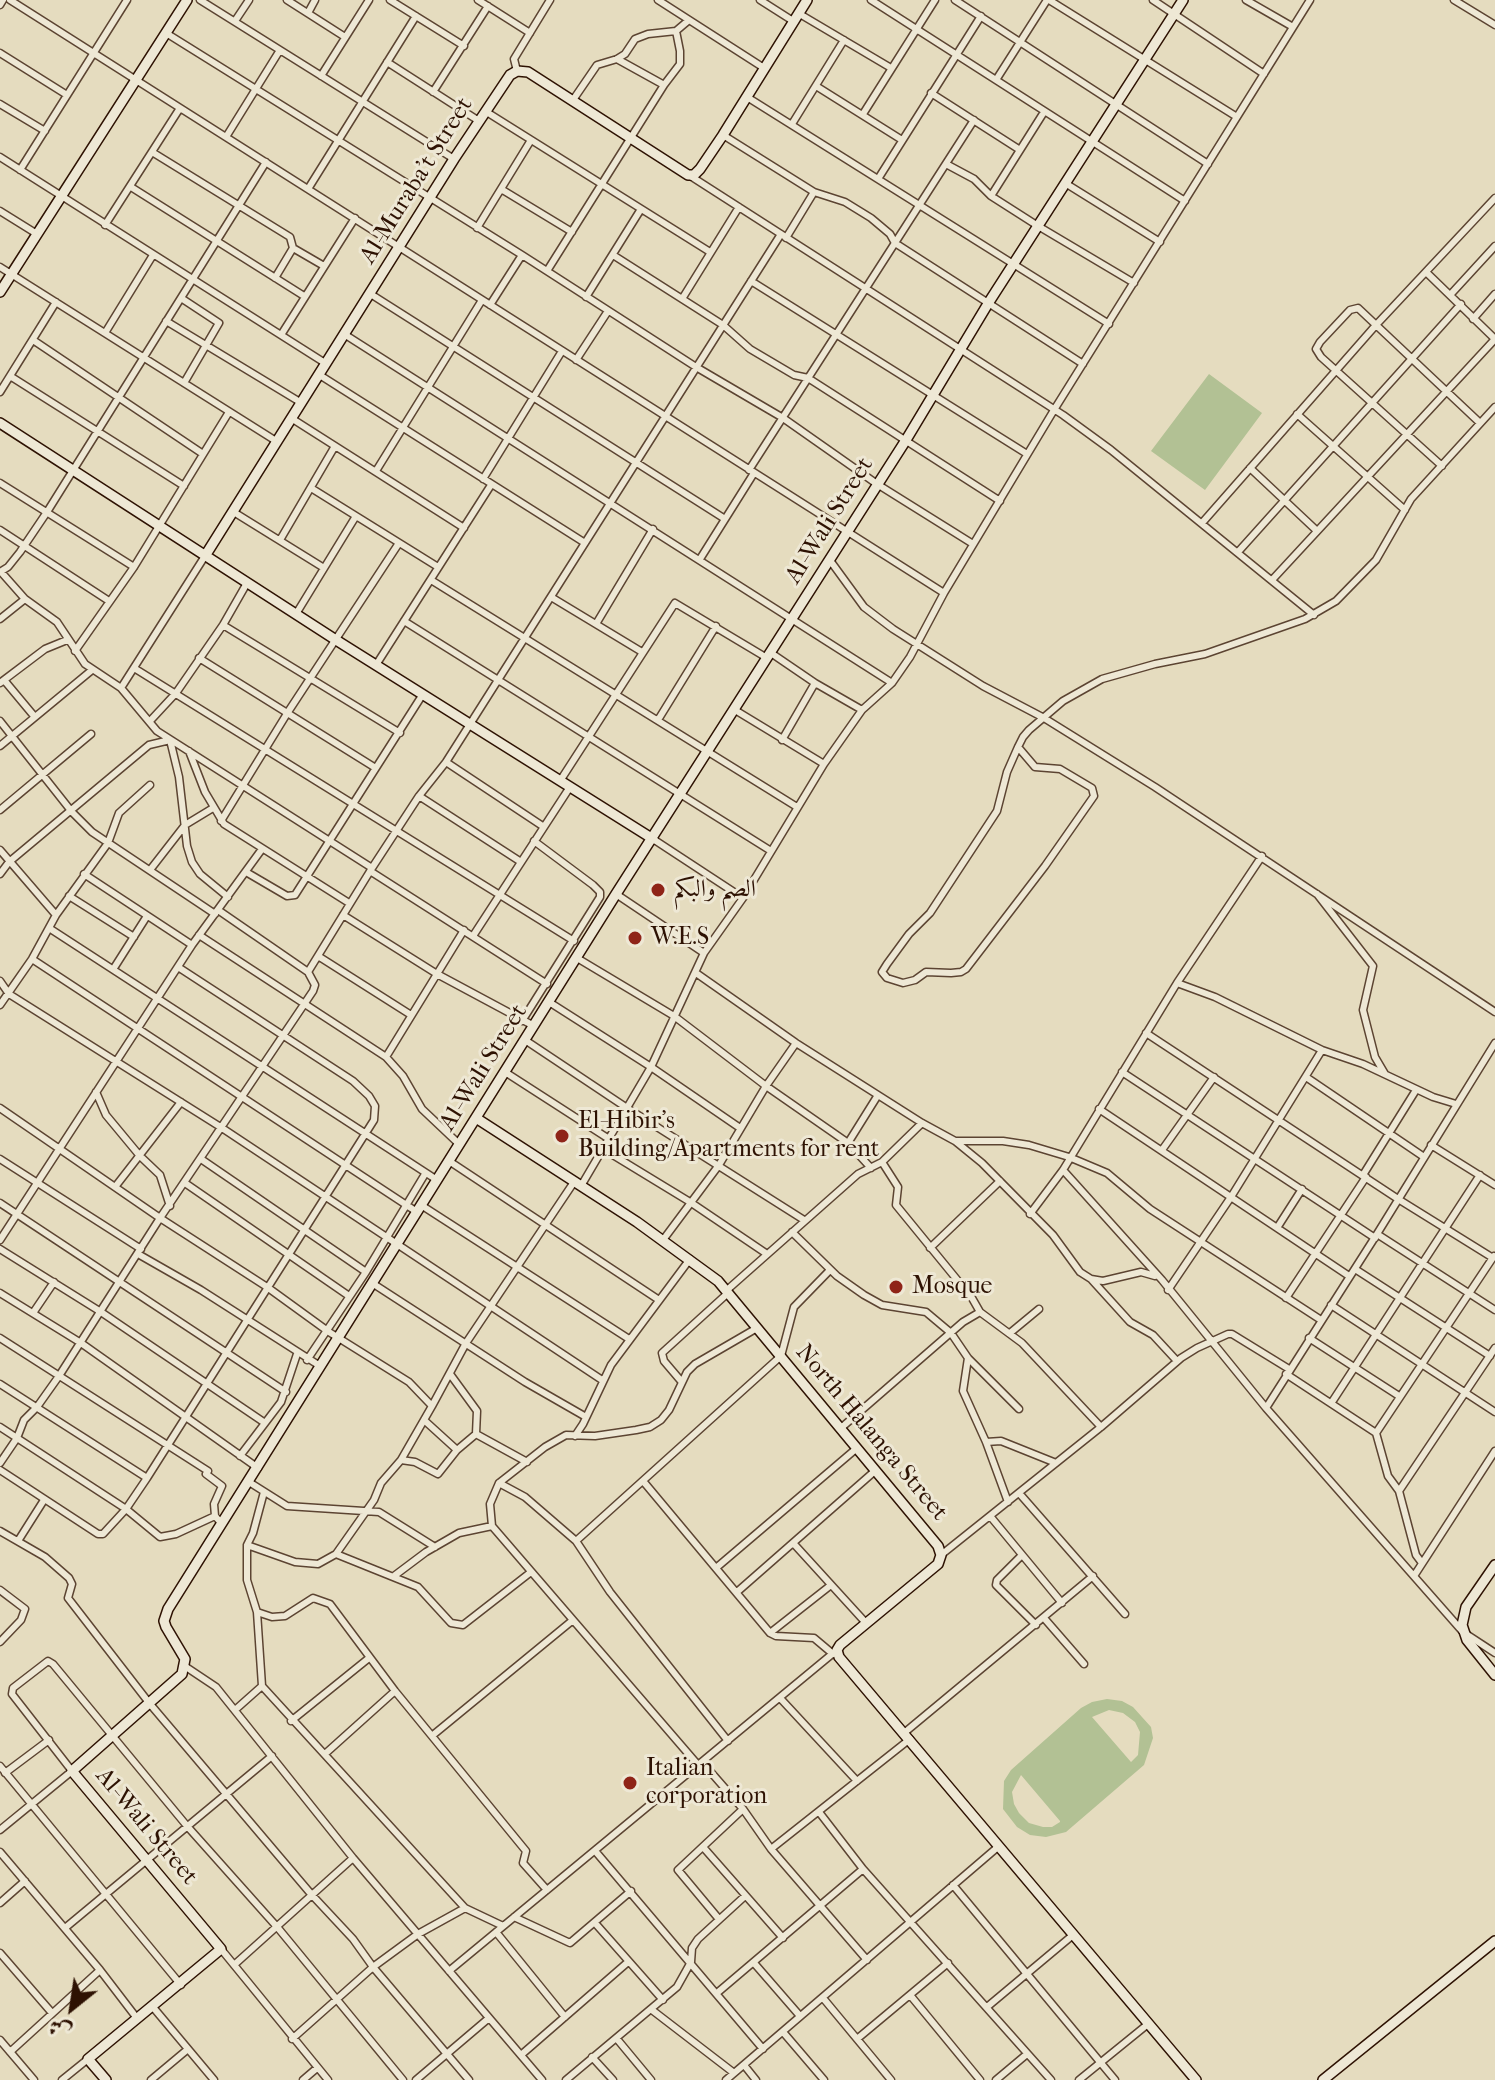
<!DOCTYPE html>
<html>
<head>
<meta charset="utf-8">
<style>
	body { margin:0 }
	#map { position:relative; width:1495px; height:2080px; overflow:hidden; background:#e5dcbf; font-family:"IM FELL French Canon",Amiri,serif }
	canvas { display:block }
	.north { position:absolute; left:32px; top:1968px; width:80px; height:80px; -webkit-text-stroke:6px #eee8d5; paint-order:stroke; rotate:210deg; font-size:22px; font-weight:700; line-height:32px; text-align:center; color:#2e1203 }
	.north::after { content:''; display:block; margin:auto; width:28px; height:36px; background:#2e1203; clip-path:polygon(50% 0,100% 100%,50% 72%,0 100%) }
</style>
</head>
<body>
<div id="map">
<canvas width="1495" height="2080"></canvas>
<div class="north">ش</div>
</div>
<script>
const g = document.querySelector('canvas').getContext('2d');
g.lineJoin = 'round';
function paint(path, color) {
  g.fillStyle = color;
  g.fill(path, 'evenodd');
}
function poly(rows) {
  const path = new Path2D();
  for (const r of rows) {
    path.moveTo(r[0], r[1]);
    for (let i = 2; i < r.length; i += 2) path.lineTo(r[i], r[i + 1]);
  }
  return path;
}
function stroke(path, color, width, dash) {
  g.strokeStyle = color;
  g.lineWidth = width;
  g.lineCap = dash ? 'butt' : 'round';
  g.setLineDash(dash || []);
  g.stroke(path);
}
function drawText(font, color, halo, rows, align = 'center') {
  g.font = font + ' "IM FELL French Canon",Amiri,serif';
  g.lineWidth = 6;
  g.setLineDash([]);
  g.textBaseline = 'middle';
  g.strokeStyle = halo;
  g.fillStyle = color;
  for (const [text, x, y, turn = 0] of rows) {
    g.save();
    g.translate(x, y);
    g.rotate((+turn || 0) * Math.PI / 180);
    g.textAlign = isNaN(turn) ? turn : align;
    if (halo) g.strokeText(text, 0, 0);
    g.fillText(text, 0, 0);
    g.restore();
  }
}
const green = poly([
	[1209,374,1262,413,1205,490,1151,451],
	[1107,1699,1122,1701,1133,1707,1151,1727,1153,1738,1144,1765,1066,1832,1046,1837,1030,1835,1017,1827,1003,1809,1004,1781,1011,1770,1081,1708,1092,1702],
	[1109,1710,1123,1713,1135,1722,1140,1732,1138,1755,1131,1762,1092,1717],
	[1021,1775,1060,1821,1060,1822,1052,1827,1043,1827,1029,1823,1019,1813,1014,1804,1012,1792]
]);
const street = poly([
	[10,0,944,593],
	[200,0,454,159],
	[287,0,345,37],
	[390,0,464,46],
	[478,0,530,33],
	[658,0,764,68],
	[760,0,793,21],
	[871,0,1185,201],
	[955,0,1208,164],
	[1049,0,1237,117],
	[1153,0,1264,74],
	[1246,0,1293,27],
	[1454,0,1495,25],
	[0,5,3,0],
	[308,13,315,0],
	[798,13,891,68],
	[235,21,249,0],
	[166,33,522,255,696,367,783,418,877,484,973,544],
	[0,53,67,95],
	[617,59,664,85,680,64,680,51,676,31],
	[387,62,479,121],
	[517,71,514,59,550,0],
	[321,76,369,0],
	[996,80,1047,0],
	[816,86,902,140],
	[433,92,488,6],
	[931,93,1020,150],
	[747,97,1109,324],
	[573,100,597,65,617,59,625,54,635,39,648,34,676,31,689,20],
	[0,104,45,131],
	[485,111,710,252],
	[863,114,935,0],
	[792,124,844,40],
	[723,135,814,192,845,202,871,218,890,234,895,243,1083,364],
	[226,137,280,50],
	[152,152,290,237,293,248,275,278],
	[0,157,325,363],
	[946,164,974,179,991,196,1038,226,1134,283],
	[20,170,127,0],
	[692,177,1063,415,1111,450,1314,615],
	[878,179,981,16],
	[1065,183,1160,242],
	[131,187,304,296],
	[308,189,416,16],
	[501,189,572,232],
	[991,196,1044,112],
	[0,211,37,234],
	[105,225,180,108],
	[477,228,531,140],
	[786,238,814,192],
	[293,248,324,266],
	[613,255,723,325,750,349,794,375,808,378,1000,501],
	[0,267,276,441],
	[547,271,664,85],
	[1426,272,1495,339],
	[751,281,1027,454],
	[369,293,725,519],
	[1451,294,1495,246],
	[586,297,641,209],
	[181,298,219,323,184,383],
	[682,299,739,207],
	[490,305,522,255],
	[1473,319,1495,294],
	[166,321,300,402],
	[105,333,153,255],
	[344,334,892,683],
	[281,335,355,218],
	[33,340,203,454],
	[576,360,608,311],
	[318,374,585,543],
	[10,376,184,486],
	[0,392,56,302],
	[1297,414,1405,510],
	[291,418,464,528],
	[1442,466,1321,357,1316,349,1320,342,1350,310,1358,308,1480,423],
	[1250,468,1316,530],
	[749,470,974,120],
	[376,471,482,300],
	[483,479,562,351],
	[0,483,134,567],
	[311,488,438,567],
	[232,511,324,568],
	[1202,523,1376,325,1495,198],
	[0,530,109,601],
	[280,540,335,446],
	[1238,552,1461,304],
	[700,559,754,473],
	[829,559,864,607,893,629,983,686,1044,718,1155,787,1495,1012],
	[0,572,8,567,20,552,47,512,266,162],
	[2,573,25,599,57,622,85,664,121,688,157,731,372,868],
	[431,580,797,807],
	[1272,580,1495,339],
	[551,597,642,652],
	[296,614,356,516],
	[0,619,25,599],
	[404,621,771,851],
	[596,624,653,529],
	[223,625,400,733],
	[75,651,134,567,229,412],
	[771,653,815,683,862,710],
	[199,658,374,767],
	[376,665,491,485],
	[134,668,574,941],
	[4,680,34,716],
	[0,683,45,649,67,640],
	[121,688,205,556],
	[735,710,824,764],
	[658,720,716,626],
	[0,721,72,812,92,832,215,914],
	[150,721,176,693,223,625,247,583],
	[170,740,179,777,187,846,192,862,200,874,228,897],
	[782,740,815,683],
	[0,746,92,670],
	[1018,747,1035,767,1060,769,1092,788,1094,796,1045,866,966,969,961,972,951,973,926,972,915,980,903,983,887,978,882,972,887,964,909,934,930,913,997,811,1007,772,1018,747,1023,737,1029,730,1063,701,1102,679,1155,664,1205,654,1305,619,1336,601,1376,560,1411,499,1495,407],
	[189,751,205,792,224,824,349,903],
	[446,762,544,827],
	[560,781,675,603,767,658],
	[419,796,521,862],
	[0,810,91,734],
	[221,821,288,712,399,543],
	[653,839,743,898],
	[0,850,56,915,32,959,0,1005],
	[150,870,185,825,213,808],
	[370,871,547,984],
	[246,872,287,896,295,895,423,694],
	[0,874,9,862,143,750,149,745,170,740],
	[84,874,192,945],
	[616,894,704,953],
	[1317,894,1373,966,1363,1010,1375,1057,1385,1074],
	[69,896,134,937],
	[56,915,108,843,119,813,150,785],
	[343,915,437,974,534,1026],
	[49,928,437,1180],
	[199,935,386,1057,403,1076,422,1109,459,1144],
	[473,936,570,787],
	[318,956,411,1015],
	[577,958,674,1016,766,1086,848,1143,871,1168],
	[32,959,417,1212],
	[114,968,147,916],
	[308,972,372,868,419,796,446,762,781,234],
	[696,973,796,1043,922,1123,955,1141,982,1163,1053,1235,1080,1272,1091,1279,1103,1281,1141,1272,1155,1276],
	[0,981,9,994,222,1128,602,1380],
	[1177,983,1215,997,1322,1050,1363,1064,1433,1097,1456,1104],
	[549,1002,651,1067,740,1128],
	[522,1021,600,897,600,892,593,885,534,841],
	[1146,1033,1398,1199,1493,1258],
	[525,1040,627,1108,804,1220],
	[386,1057,464,930],
	[505,1072,609,1139],
	[1122,1072,1375,1238],
	[1306,1077,1424,1157],
	[96,1092,106,1115,140,1156,160,1175,170,1206],
	[0,1108,160,1218,267,1287,329,1332,409,1382,432,1406,401,1460,381,1483,374,1500,336,1554],
	[1099,1109,1349,1276],
	[956,1141,1003,1141,1029,1145,1069,1157,1107,1173,1150,1209,1321,1320],
	[848,1143,878,1095],
	[1431,1145,1495,1185],
	[603,1149,690,1202,767,1254],
	[1162,1150,1214,1077],
	[0,1159,141,1249],
	[201,1159,366,1272],
	[449,1161,659,1300],
	[882,1162,898,1187,896,1205,972,1298,980,1312,1022,1343,1101,1427],
	[1063,1170,1162,1280,1266,1408,1463,1632,1495,1653],
	[1363,1175,1416,1090],
	[185,1183,349,1296],
	[581,1186,651,1067,704,953,743,898,824,764,862,710,892,683,910,657,944,593,1054,410,1310,0],
	[115,1187,181,1102],
	[0,1203,286,1392],
	[421,1205,629,1339],
	[1030,1214,1063,1170,1177,983,1262,856],
	[1277,1228,1302,1189],
	[792,1232,837,1276,864,1295,882,1305,926,1312,951,1333,968,1358,1019,1409],
	[1377,1234,1495,1310],
	[0,1240,192,945,262,849],
	[663,1240,719,1165,766,1086,796,1043],
	[930,1248,1000,1181],
	[0,1249,101,1312,265,1423],
	[138,1254,201,1290,320,1366],
	[1355,1269,1490,1356],
	[1091,1279,1130,1322,1153,1335,1177,1361],
	[372,1283,525,1382,586,1417],
	[727,1290,858,1174,882,1162,922,1123],
	[1168,1290,1231,1197,1322,1050],
	[0,1293,81,1343,258,1468],
	[1286,1298,1366,1177],
	[1331,1305,1495,1412],
	[33,1313,54,1282],
	[1010,1333,1039,1309],
	[0,1338,208,1471,206,1474,222,1486,214,1504,215,1516,222,1524],
	[1309,1338,1399,1396],
	[968,1358,963,1391,986,1442,1008,1502],
	[307,1360,366,1272,425,1174],
	[1286,1374,1376,1433,1388,1476,1399,1491,1416,1555,1422,1563],
	[681,1381,664,1361,662,1353,728,1293],
	[0,1384,147,1478],
	[1332,1402,1480,1175],
	[432,1406,466,1343,574,1182],
	[1266,1408,1377,1234,1495,1043],
	[424,1420,457,1450],
	[0,1427,126,1509,160,1537,176,1534,215,1516],
	[841,1428,963,1322,980,1312],
	[1376,1433,1494,1256],
	[476,1434,527,1462],
	[575,1436,583,1424,611,1365,690,1259],
	[986,1442,1001,1441,1056,1463],
	[240,1456,281,1402,297,1354],
	[401,1460,415,1462,438,1474,457,1450,476,1434,477,1411,450,1374],
	[0,1463,17,1438,24,1420,37,1407,59,1376,160,1218,313,991,315,985,308,972,218,910],
	[0,1470,98,1534,103,1534,126,1509,147,1478,374,1120,375,1106,369,1096,353,1081,178,967],
	[643,1481,770,1633,776,1636,814,1638,833,1654],
	[249,1482,287,1506,379,1512,435,1547],
	[499,1483,525,1497,576,1541,610,1592,728,1741],
	[1399,1491,1495,1348],
	[264,1492,253,1533,247,1545,247,1580,257,1612,272,1617,285,1616,313,1598,330,1604,395,1691,526,1851,523,1863,547,1890],
	[1019,1493,1125,1614],
	[990,1516,1062,1603],
	[0,1531,45,1557,69,1578,72,1584,68,1598,150,1704,311,1894,353,1939,373,1967,469,2080],
	[18,1541,44,1500],
	[576,1541,781,1356,794,1307,830,1270],
	[794,1544,866,1623],
	[247,1545,295,1562,318,1564,336,1554,418,1587,451,1623,463,1625,531,1572],
	[941,1555,1101,1427,1181,1358,1197,1348,1228,1334,1232,1334,1289,1369],
	[1021,1556,997,1580,996,1585,1036,1625],
	[716,1568,857,1448],
	[394,1576,426,1552,459,1533,492,1526],
	[1414,1576,1495,1451],
	[0,1590,25,1609,21,1620,0,1642],
	[737,1592,876,1470],
	[257,1612,262,1686,465,1908,503,1926],
	[1044,1618,1084,1664],
	[770,1633,831,1585],
	[186,1667,216,1687,353,1858,542,2080],
	[780,1698,857,1781],
	[235,1710,262,1686],
	[291,1721,369,1658],
	[904,1733,1093,1576],
	[433,1735,573,1620],
	[326,1753,395,1691],
	[702,1762,743,1809,771,1849,867,1960],
	[698,1765,492,1526,490,1504,499,1483,545,1447,566,1435,595,1436,636,1430,650,1427,661,1420,669,1410,687,1372,695,1364,757,1328],
	[0,1766,181,1985],
	[5,1773,49,1740],
	[819,1812,863,1869,1051,2080],
	[0,1830,72,1771,12,1694,13,1688,48,1661,53,1664,187,1826,278,1928,403,2080],
	[703,1847,783,1938],
	[771,1849,910,1739],
	[0,1852,100,1970,136,2017],
	[596,1852,763,2049],
	[953,1885,1115,2080],
	[0,1903,25,1881],
	[514,1917,570,1943,631,1891],
	[718,1918,678,1870,743,1809],
	[595,1923,663,2000],
	[65,1928,272,1756],
	[496,1932,565,2017],
	[221,1949,328,2080],
	[0,1953,52,2013],
	[754,1963,800,2016],
	[234,1965,353,1858],
	[449,1971,837,1650],
	[717,1993,863,1869],
	[910,1995,980,2080],
	[823,1998,891,2080],
	[152,2006,214,2080],
	[987,2007,1073,1935],
	[652,2010,734,2073],
	[783,2032,824,2080],
	[292,2039,373,1967,418,1934,465,1908],
	[617,2039,651,2080],
	[857,2039,948,1963],
	[0,2040,34,2080],
	[10,2052,100,1970],
	[521,2055,628,1962],
	[592,2057,613,2080],
	[744,2065,756,2080],
	[62,2080,88,2059],
	[151,2080,188,2049],
	[303,2080,317,2068],
	[416,2080,489,2018],
	[566,2080,677,1987,691,1962,692,1948,698,1939,745,1896],
	[726,2080,999,1846],
	[996,2080,1027,2054],
	[1079,2080,1148,2024]
]);
const secondary = poly([
	[0,292,187,0],
	[0,423,336,640,653,839],
	[205,556,454,159,510,75,517,71,528,72,688,175,694,175,700,169,723,135,807,0],
	[476,1118,637,1222,718,1281,938,1546,941,1555,938,1564,840,1645,837,1650,839,1657,1196,2080],
	[1495,1565,1466,1607,1462,1625,1467,1640,1495,1675],
	[106,2080,88,2059,221,1949,72,1771,182,1674,185,1659,166,1627,164,1621,168,1609,616,894,906,440,989,302,1183,0],
	[1323,2080,1495,1941]
]);
const markers = [
	[658,890,8,"#8f2418"],
	[635,938,8,"#8f2418"],
	[562,1136,8,"#8f2418"],
	[896,1287,8,"#8f2418"],
	[630,1783,8,"#8f2418"]
];
const streetNames = [
	["Al-Muraba't Street",417,181,-58],
	["Al-Wali Street",830,521,-58],
	["Al-Wali Street",484,1068,-58],
	["North Halanga Street",871,1433,50],
	["Al-Wali Street",146,1827,50]
];
const poiNames = [
	["الصم والبكم",674,890],
	["W.E.S",651,938],
	["El-Hibir's",578,1122],
	["Building/Apartments for rent",578,1150],
	["Mosque",912,1287],
	["Italian",646,1769],
	["corporation",646,1797]
];
paint(green, '#b2c194');
stroke(street, '#5c4432', 9);
stroke(secondary, '#2e1203', 12);
stroke(street, '#eee8d5', 6);
stroke(secondary, '#eee8d5', 9);
for (const [x, y, r, color] of markers) {
  const dot = new Path2D();
  dot.arc(x, y, r, 0, 2 * Math.PI);
  g.fillStyle = color;
  g.fill(dot);
  stroke(dot, '#eee8d5', 3);
}
drawText('24px', '#2e1203', '#eee8d5', streetNames);
drawText('24px', '#2e1203', '#eee8d5', poiNames, 'left');
</script>
</body>
</html>
